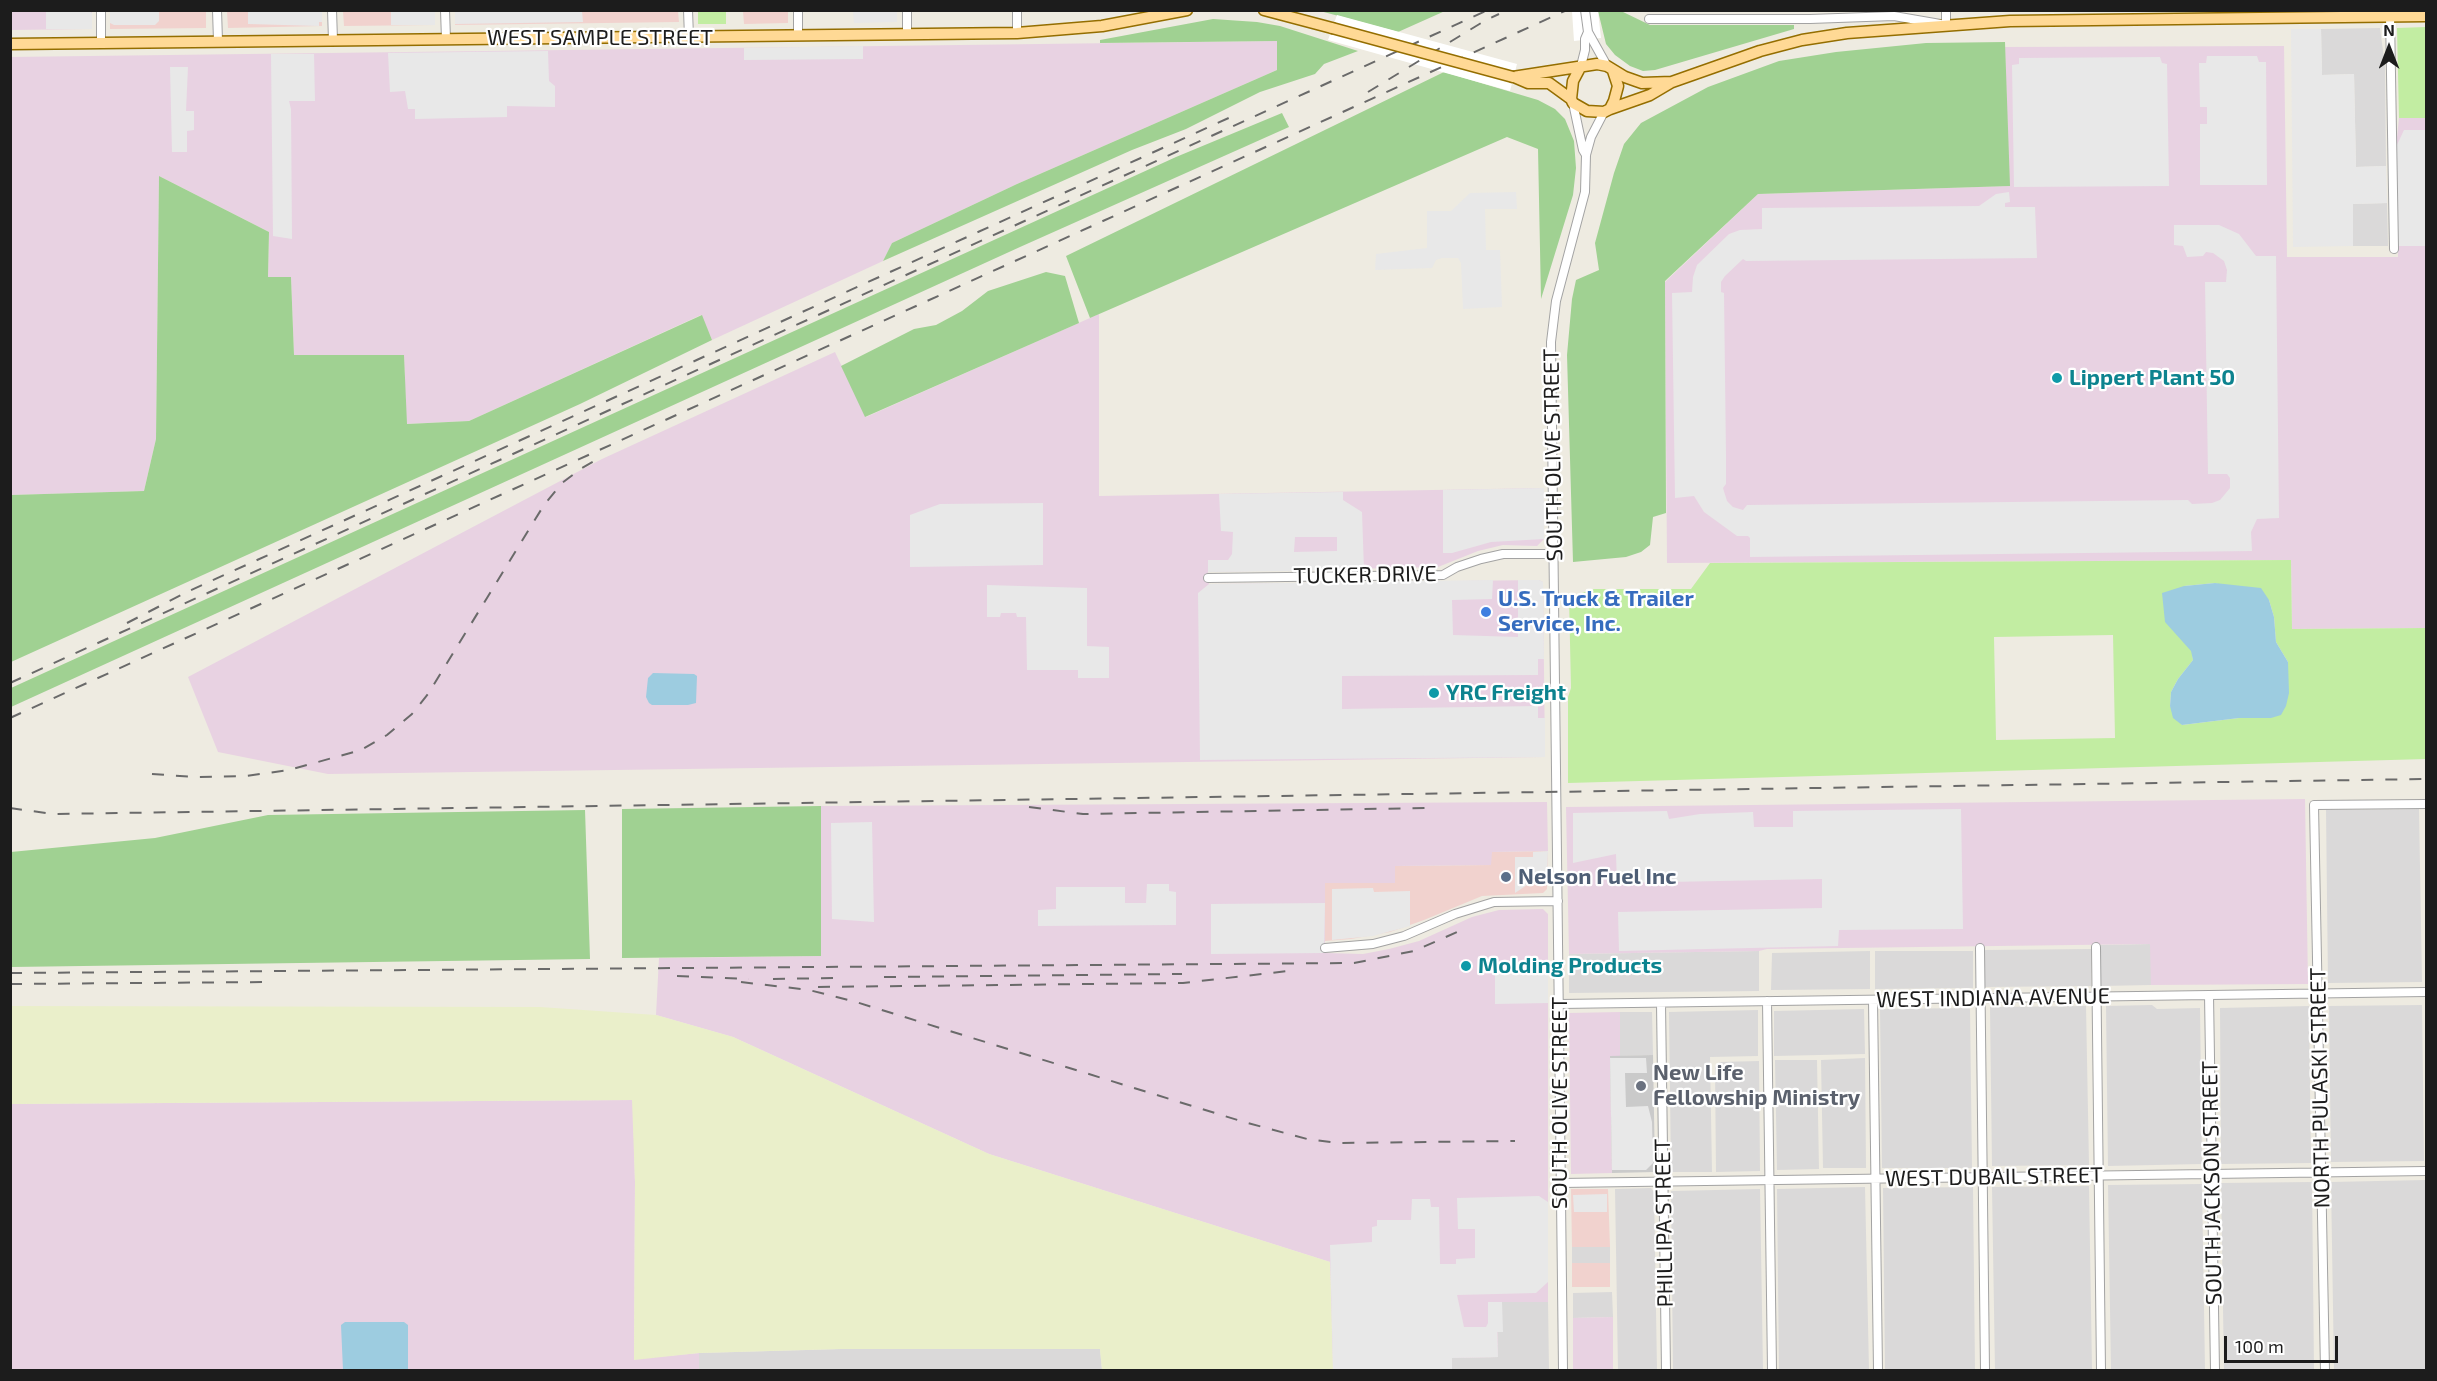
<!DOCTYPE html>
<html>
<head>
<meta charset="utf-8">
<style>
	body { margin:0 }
	#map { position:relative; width:2437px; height:1381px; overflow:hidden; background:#eeebe1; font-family:"Exo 2",sans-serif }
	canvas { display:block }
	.frame { position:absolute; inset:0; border:12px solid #1c1c1c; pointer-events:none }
	.north { position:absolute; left:2359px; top:18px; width:60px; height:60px; -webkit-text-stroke:4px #fff; paint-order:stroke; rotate:0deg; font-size:16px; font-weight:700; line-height:24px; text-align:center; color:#1c1c1c }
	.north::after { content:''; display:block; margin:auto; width:21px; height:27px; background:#1c1c1c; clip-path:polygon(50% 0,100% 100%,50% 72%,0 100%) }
	.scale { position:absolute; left:2224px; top:1336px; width:114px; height:27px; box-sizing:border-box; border:3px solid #1c1c1c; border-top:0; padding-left:8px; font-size:18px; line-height:21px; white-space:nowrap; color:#1c1c1c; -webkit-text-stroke:4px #fff; paint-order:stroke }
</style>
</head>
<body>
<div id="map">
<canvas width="2437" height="1381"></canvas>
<div class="frame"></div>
<div class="north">N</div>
<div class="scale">100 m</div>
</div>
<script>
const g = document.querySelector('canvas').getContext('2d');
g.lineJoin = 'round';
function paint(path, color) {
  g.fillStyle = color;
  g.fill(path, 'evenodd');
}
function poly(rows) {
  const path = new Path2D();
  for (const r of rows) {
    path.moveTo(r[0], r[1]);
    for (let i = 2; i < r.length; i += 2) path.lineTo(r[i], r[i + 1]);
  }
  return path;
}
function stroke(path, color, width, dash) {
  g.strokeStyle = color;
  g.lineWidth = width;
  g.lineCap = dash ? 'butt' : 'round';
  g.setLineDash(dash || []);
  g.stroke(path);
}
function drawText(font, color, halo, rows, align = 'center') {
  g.font = font + ' "Exo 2",sans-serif';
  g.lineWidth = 4.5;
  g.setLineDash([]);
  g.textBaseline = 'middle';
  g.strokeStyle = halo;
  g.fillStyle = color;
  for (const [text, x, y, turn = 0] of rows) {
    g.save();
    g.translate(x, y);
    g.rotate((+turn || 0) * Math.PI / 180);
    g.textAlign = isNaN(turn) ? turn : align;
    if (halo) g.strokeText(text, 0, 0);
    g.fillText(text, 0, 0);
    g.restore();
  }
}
const residential = poly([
	[2380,28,2385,66,2386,166,2356,167,2354,74,2322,75,2321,29],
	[2387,203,2388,246,2353,246,2353,204],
	[2419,809,2422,982,2328,983,2326,810],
	[2151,944,2151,985,2101,986,2101,945],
	[2091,949,2091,986,1985,987,1985,950],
	[1759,951,1759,991,1569,993,1569,954],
	[1870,951,1870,989,1771,990,1772,953],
	[1875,951,1973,951,1973,988,1875,989],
	[2152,1005,2157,1009,2200,1008,2202,1164,2108,1166,2106,1006],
	[2422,1005,2424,1161,2331,1162,2329,1006],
	[2086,1006,2089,1165,1992,1166,1990,1007],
	[2309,1006,2311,1163,2221,1164,2220,1008],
	[1970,1008,1972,1168,1882,1168,1880,1009],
	[1864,1009,1865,1054,1774,1056,1774,1011],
	[1758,1010,1758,1056,1710,1057,1712,1172,1671,1172,1669,1012],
	[1620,1012,1652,1012,1653,1055,1620,1056],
	[1865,1058,1866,1168,1823,1168,1821,1060],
	[1775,1060,1817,1060,1819,1169,1777,1170],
	[1759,1061,1760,1171,1716,1172,1715,1067,1720,1062],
	[2425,1180,2426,1370,2334,1370,2331,1182],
	[2312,1182,2314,1370,2224,1370,2221,1183],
	[2202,1184,2205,1370,2111,1370,2108,1185],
	[2089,1186,2092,1370,1995,1370,1992,1187],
	[1865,1187,1869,1370,1779,1370,1777,1189],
	[1973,1187,1975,1370,1885,1370,1883,1188],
	[1651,1188,1654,1192,1657,1370,1618,1370,1615,1189],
	[1760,1189,1763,1370,1673,1370,1671,1191],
	[1572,1247,1610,1247,1610,1263,1572,1263],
	[1612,1292,1613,1317,1573,1318,1573,1293],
	[1497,1302,1548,1302,1549,1370,1452,1370,1452,1358,1498,1357],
	[841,1349,1100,1349,1102,1370,699,1370,699,1353]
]);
const commercial = poly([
	[110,11,206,11,206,28,110,29],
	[227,11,322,11,322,26,228,28],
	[343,11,435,11,435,25,344,26],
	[455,11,678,11,679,22,455,25],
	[743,11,788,11,788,23,744,24],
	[1548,851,1547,889,1543,893,1482,896,1424,920,1390,932,1351,939,1325,941,1325,883,1395,883,1395,866,1491,865,1491,852],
	[1571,1189,1608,1189,1610,1247,1572,1247],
	[1572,1263,1610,1263,1610,1287,1572,1287]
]);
const industrial = poly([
	[10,11,92,11,92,29,11,30],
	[1277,41,1277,70,1017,184,892,243,883,261,712,340,701,315,469,421,406,424,404,355,294,355,291,277,268,277,269,232,159,176,156,439,144,491,11,495,10,57],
	[2284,46,2287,257,2398,257,2396,147,2399,118,2426,118,2426,628,2292,629,2291,560,1667,563,1665,282,1758,194,2009,186,2005,47],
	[1099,314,1099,496,1544,488,1544,539,1537,546,1503,545,1478,551,1438,567,1208,572,1209,584,1539,580,1543,582,1545,757,328,774,218,752,188,677,602,459,835,352,866,417],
	[2305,799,2308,984,2151,985,2150,944,1767,949,1759,951,1569,954,1566,807],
	[1547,802,1548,851,1492,852,1491,865,1395,866,1395,883,1325,883,1325,953,1363,954,1389,949,1419,941,1472,917,1499,910,1543,909,1548,914,1548,1302,1497,1302,1498,1357,1452,1358,1452,1370,1333,1370,1330,1262,989,1154,733,1037,656,1015,659,958,821,956,821,806],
	[1620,1012,1620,1056,1610,1057,1612,1173,1571,1174,1569,1013],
	[633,1100,635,1182,634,1359,699,1353,699,1370,11,1370,10,1104],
	[1613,1317,1613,1370,1573,1370,1573,1318]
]);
const religious = poly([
	[1653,1055,1655,1172,1612,1173,1610,1056]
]);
const farmland = poly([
	[10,1006,540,1007,656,1015,733,1037,989,1154,1330,1262,1333,1370,1102,1370,1100,1349,841,1349,699,1353,634,1360,635,1182,632,1100,11,1104]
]);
const grass = poly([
	[698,11,726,11,726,24,698,24],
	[2426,27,2426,118,2399,118,2397,28],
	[2291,560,2292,629,2426,628,2426,759,1568,783,1568,697,1571,688,1569,597,1594,589,1691,589,1710,563],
	[2215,583,2269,600,2274,617,2276,642,2288,662,2271,718,2239,718,2182,725,2170,706,2171,692,2178,679,2193,660,2184,586],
	[2113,635,2115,738,1996,740,1994,637]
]);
const forest = poly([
	[1320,11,1445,11,1398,32],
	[1598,11,1621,11,1650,25,1794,25,1794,29,1655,70,1643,71,1630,66,1615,55,1606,44],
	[1213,19,1257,22,1280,26,1358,51,1324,64,1315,74,1260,92,1186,129,1132,150,883,261,892,243,1017,184,1277,70,1277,41,1100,43,1100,40],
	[2005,42,2010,186,1758,194,1665,281,1666,513,1653,517,1650,545,1641,552,1626,557,1573,562,1567,355,1572,299,1576,280,1599,270,1595,243,1614,173,1624,144,1641,123,1708,87,1779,61,1836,52,1926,43],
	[1444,72,1538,100,1555,109,1565,119,1574,141,1576,168,1573,195,1541,299,1538,149,1507,137,1090,318,1066,256],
	[1282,113,1289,127,1020,247,11,707,11,688,1176,157],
	[159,176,269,232,268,277,291,277,294,355,404,355,407,424,469,421,702,315,712,340,580,404,11,662,11,495,144,491,156,439],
	[1046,272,1065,276,1079,323,865,417,841,366,914,329,936,325,962,311,988,291],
	[821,806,821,956,622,958,622,809],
	[585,810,590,959,11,967,11,852,155,838,268,815]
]);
const parking = poly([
	[46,11,89,11,92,13,92,29,46,29],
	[110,11,159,11,159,21,155,25,114,25,110,23],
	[248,11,322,11,322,22,319,22,319,26,248,24],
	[391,11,435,11,435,25,391,25],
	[455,11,582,11,583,22,455,24],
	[853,11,897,11,897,22,854,23],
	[2291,29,2321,29,2322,75,2354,74,2356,167,2386,166,2387,203,2353,204,2353,246,2293,247],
	[863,46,863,59,744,60,744,48],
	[548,51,549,81,555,86,555,107,507,106,507,117,415,119,415,109,408,109,405,91,390,92,388,53],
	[271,54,314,54,315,101,289,101,291,109,292,239,273,236],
	[2207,56,2257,56,2259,62,2266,62,2267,185,2200,185,2200,124,2207,124,2207,107,2200,107,2199,63,2206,63],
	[2160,57,2162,63,2167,64,2169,186,2014,187,2012,65,2019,64,2019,58],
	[170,67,188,67,186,111,194,111,194,130,187,131,187,152,172,152],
	[2404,130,2426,130,2426,246,2398,246,2396,147],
	[1516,192,1517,209,1485,209,1486,250,1500,250,1502,307,1463,309,1461,263,1458,258,1442,258,1436,260,1432,268,1375,270,1376,254,1427,248,1427,211,1451,211,1470,193],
	[2009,192,2010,202,2005,203,2005,207,2035,207,2037,258,1746,261,1743,259,1725,276,1721,282,1721,292,1724,293,1726,456,1726,484,1723,488,1727,501,1733,507,1743,510,1747,505,2188,500,2192,504,2212,503,2220,500,2230,488,2230,478,2227,474,2208,474,2205,282,2226,282,2227,270,2224,261,2213,253,2206,252,2203,256,2187,257,2183,246,2174,245,2174,225,2219,225,2239,234,2256,256,2276,256,2279,518,2257,519,2251,532,2252,551,1750,557,1750,538,1748,536,1737,536,1704,512,1694,496,1675,498,1672,293,1692,292,1693,277,1697,265,1729,234,1740,230,1762,229,1762,208,1979,206,1996,194],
	[1544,488,1544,539,1491,542,1452,553,1443,553,1443,490],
	[1343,492,1343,500,1362,512,1364,570,1208,572,1208,560,1228,560,1232,554,1233,532,1221,531,1219,494],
	[1337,537,1337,551,1294,552,1295,537],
	[1043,503,1043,565,910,567,910,515,940,504],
	[1493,580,1492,599,1452,600,1453,635,1518,637,1518,580,1539,580,1543,582,1544,659,1538,659,1538,675,1342,676,1342,709,1538,706,1538,718,1545,718,1545,757,1200,760,1198,593,1209,584],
	[987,585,1087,588,1087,646,1109,647,1109,678,1078,678,1078,670,1027,670,1026,617,1017,617,1016,613,1001,613,1000,617,987,617],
	[1961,809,1963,929,1839,930,1838,946,1619,951,1618,912,1822,908,1822,879,1617,883,1616,854,1573,863,1573,813,1667,811,1669,819,1700,814,1753,812,1754,827,1793,827,1793,811],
	[872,822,874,922,832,919,831,823],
	[1548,851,1547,875,1542,875,1515,893,1515,857,1533,857,1533,852],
	[1147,884,1169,884,1169,891,1176,892,1176,925,1038,926,1038,910,1056,909,1056,887,1125,887,1125,903,1146,903],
	[1373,888,1374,892,1410,891,1410,926,1373,936,1332,940,1332,889],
	[1325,903,1324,953,1211,954,1211,904],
	[1548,970,1548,1003,1495,1004,1495,971],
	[1610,1058,1646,1058,1647,1073,1625,1073,1626,1107,1648,1106,1652,1122,1653,1163,1646,1170,1612,1170],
	[1607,1194,1607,1212,1574,1212,1573,1195],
	[1539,1196,1548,1202,1548,1282,1536,1293,1457,1295,1464,1327,1486,1327,1488,1323,1488,1302,1502,1302,1503,1332,1497,1332,1498,1357,1452,1358,1452,1370,1333,1370,1330,1245,1372,1242,1372,1227,1377,1226,1377,1220,1411,1220,1412,1199,1430,1199,1431,1207,1439,1207,1440,1264,1456,1264,1456,1259,1475,1258,1475,1229,1458,1229,1457,1198]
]);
const water = poly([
	[2215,583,2261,588,2269,600,2274,617,2276,642,2288,662,2289,693,2286,706,2281,715,2271,718,2239,718,2182,725,2173,718,2170,706,2171,692,2178,679,2193,660,2191,651,2165,622,2162,593,2184,586],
	[653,673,694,674,697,676,696,703,688,705,652,705,649,703,646,697,648,678],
	[345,1322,404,1322,408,1325,408,1370,343,1370,341,1325]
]);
const pier = poly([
	[1572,11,1598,11,1601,38,1574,41],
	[1337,15,1517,64,1510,91,1328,40]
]);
const minor = poly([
	[101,10,101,43],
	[217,10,218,41],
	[332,10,333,40],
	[445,10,446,39],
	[688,10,689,37],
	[798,10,798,36],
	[907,10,907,35],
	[1017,10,1017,33],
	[2390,16,2394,249],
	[1649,19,1810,19,1894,16,1946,25,1946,10],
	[1588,32,1607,66],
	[1581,66,1585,50,1585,39,1588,32,1585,10],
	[1573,103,1583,150,1586,155],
	[1208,578,1443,575,1457,567,1481,559,1503,554,1554,554],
	[2096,947,2101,1370],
	[1325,948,1373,944,1404,936,1455,914,1494,902,1558,901],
	[1980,948,1985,1370],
	[2209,995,2215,1370],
	[1873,1000,1878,1370],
	[1767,1001,1772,1370],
	[1661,1003,1666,1370],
	[1560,1004,2426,992],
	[1561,1183,2426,1171],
	[1563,1370,1551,342,1556,301,1585,192,1586,155,1591,137,1604,112],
	[2325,1370,2314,805,2426,804]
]);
const major = poly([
	[1264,10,1332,28],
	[10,44,1017,33,1102,26,1187,10],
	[1581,66,1573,81,1571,99,1573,103,1587,111,1604,112,1610,109,1614,101,1618,86,1613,71],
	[1513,77,1597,64,1607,66,1625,77,1642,83,1672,82],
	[1514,77,1528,83,1549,83,1571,99],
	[1610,109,1650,95,1672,82,1760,51,1802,40,1847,33,2010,21,2426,16]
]);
const rail = poly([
	[1368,92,1486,20,1499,14],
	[127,623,189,591,1233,116],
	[10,683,1488,10],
	[10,718,1567,10],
	[152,774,194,777,246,776,289,770,361,750,387,735,412,714,428,694,544,505,562,483,582,468,596,460],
	[1029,807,1083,814,1425,808],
	[10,808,53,814,2426,779],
	[10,973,1354,963,1414,951,1464,929],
	[677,976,749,979],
	[884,977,1182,974],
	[773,979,833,978],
	[741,982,809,990,856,1002,1244,1122,1307,1139,1339,1143,1515,1141],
	[10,984,270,982],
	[818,987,1183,983,1288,971]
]);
const majorBridge = poly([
	[1332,28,1513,77]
]);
const markers = [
	[2057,378,6,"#0f9aa8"],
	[1486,612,6,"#3f7fe0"],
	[1434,693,6,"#0f9aa8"],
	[1506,877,6,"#5c6f8a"],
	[1466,966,6,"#0f9aa8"],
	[1641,1086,6,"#6b7280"]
];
const streetNames = [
	["WEST SAMPLE STREET",600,38],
	["SOUTH OLIVE STREET",1553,455,-91],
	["TUCKER DRIVE",1365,575,-1],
	["WEST INDIANA AVENUE",1993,998,-1],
	["NORTH PULASKI STREET",2320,1088,-91],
	["SOUTH OLIVE STREET",1560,1103,-90],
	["WEST DUBAIL STREET",1994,1177,-1],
	["SOUTH JACKSON STREET",2212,1183,-91],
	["PHILLIPA STREET",1664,1223,-91]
];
const cultureNames = [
	["Lippert Plant 50",2069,378],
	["YRC Freight",1446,693],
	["Molding Products",1478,966]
];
const shopNames = [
	["U.S. Truck & Trailer",1498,599],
	["Service, Inc.",1498,624]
];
const serviceNames = [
	["Nelson Fuel Inc",1518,877]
];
const worshipNames = [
	["New Life",1653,1073],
	["Fellowship Ministry",1653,1098]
];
paint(residential, '#dad9d9');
paint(commercial, '#f1d2ce');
paint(industrial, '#e8d2e2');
paint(religious, '#cacaca');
paint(farmland, '#eaefca');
paint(grass, '#c2eda2');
paint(forest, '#a0d192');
paint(parking, '#e8e8e8');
paint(water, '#9dcce0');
paint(pier, '#fff');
stroke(minor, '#a3a3a3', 10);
stroke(major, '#946e00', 13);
stroke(minor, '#fff', 8);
stroke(major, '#ffd995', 10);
stroke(rail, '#6a6a6a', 2, [12, 12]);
stroke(majorBridge, '#946e00', 13, []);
stroke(majorBridge, '#ffd995', 10);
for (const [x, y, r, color] of markers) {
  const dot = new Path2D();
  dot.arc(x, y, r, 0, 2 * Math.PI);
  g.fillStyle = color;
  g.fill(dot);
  stroke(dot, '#fff', 2);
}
drawText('22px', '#1c1c1c', '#fff', streetNames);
drawText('bold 22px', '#0d838f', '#fff', cultureNames, 'left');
drawText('bold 22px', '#366cbe', '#fff', shopNames, 'left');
drawText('bold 22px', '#4e5e75', '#fff', serviceNames, 'left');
drawText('bold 22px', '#5b616d', '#fff', worshipNames, 'left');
</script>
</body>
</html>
